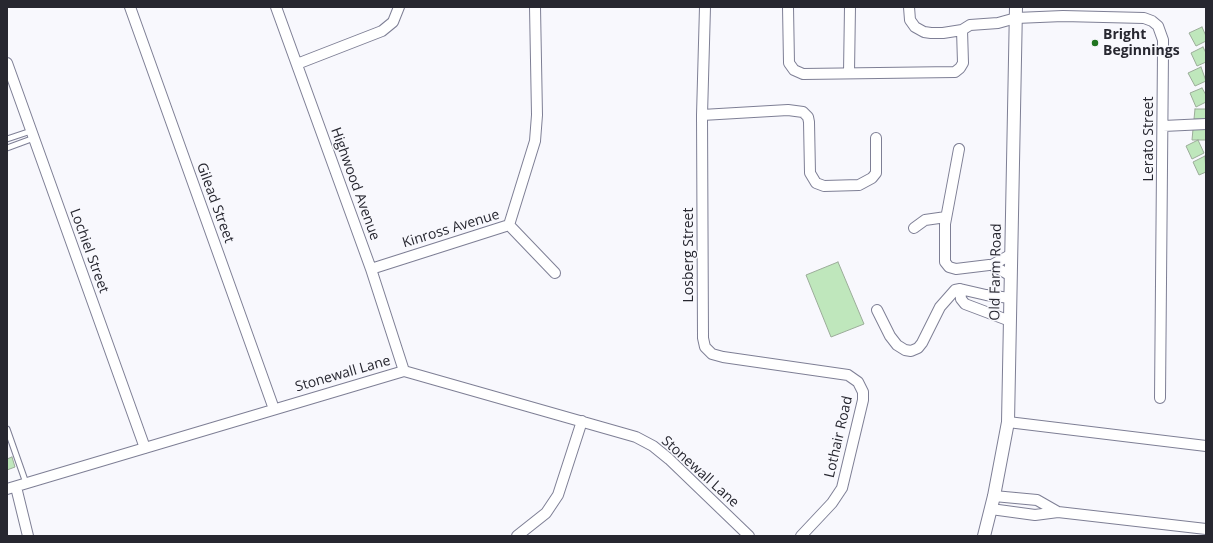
<!DOCTYPE html>
<html>
<head>
<meta charset="utf-8">
<style>
	body { margin:0 }
	#map { position:relative; width:1213px; height:543px; overflow:hidden; background:#f8f8fd; font-family:"Open Sans",sans-serif }
	canvas { display:block }
	.frame { position:absolute; inset:0; border:8px solid #272730; pointer-events:none }
</style>
</head>
<body>
<div id="map">
<canvas width="1213" height="543"></canvas>
<div class="frame"></div>
</div>
<script>
const g = document.querySelector('canvas').getContext('2d');
g.lineJoin = 'round';
function paint(path, color) {
  g.fillStyle = color;
  g.fill(path, 'evenodd');
}
function poly(rows) {
  const path = new Path2D();
  for (const r of rows) {
    path.moveTo(r[0], r[1]);
    for (let i = 2; i < r.length; i += 2) path.lineTo(r[i], r[i + 1]);
  }
  return path;
}
function stroke(path, color, width, dash) {
  g.strokeStyle = color;
  g.lineWidth = width;
  g.lineCap = dash ? 'butt' : 'round';
  g.setLineDash(dash || []);
  g.stroke(path);
}
function drawText(font, color, halo, rows, align = 'center') {
  g.font = font + ' "Open Sans",sans-serif';
  g.lineWidth = 3;
  g.setLineDash([]);
  g.textBaseline = 'middle';
  g.strokeStyle = halo;
  g.fillStyle = color;
  for (const [text, x, y, turn = 0] of rows) {
    g.save();
    g.translate(x, y);
    g.rotate((+turn || 0) * Math.PI / 180);
    g.textAlign = isNaN(turn) ? turn : align;
    if (halo) g.strokeText(text, 0, 0);
    g.fillText(text, 0, 0);
    g.restore();
  }
}
const building = poly([
	[1202,27,1206,36,1206,41,1196,46,1189,33,1202,27],
	[1203,47,1206,53,1206,62,1197,66,1191,53,1203,47],
	[1201,67,1206,81,1195,86,1188,73,1201,67],
	[1202,88,1206,95,1206,102,1196,107,1190,93,1202,88],
	[1195,109,1206,109,1206,119,1194,119,1195,109],
	[1193,129,1206,129,1206,140,1192,140,1193,129],
	[1198,140,1204,153,1192,159,1186,146,1198,140],
	[1205,156,1206,172,1199,175,1193,162,1205,156],
	[838,262,864,324,831,337,806,275,838,262],
	[12,457,15,467,7,470,7,459,12,457]
]);
const service = poly([
	[7,139,31,131],
	[7,148,34,138],
	[7,429,26,483]
]);
const minor = poly([
	[130,7,274,409],
	[276,7,371,269,404,371],
	[705,7,702,115,703,338,705,347,712,354,723,357,848,375,858,382,863,392,863,400,842,488,832,503,801,536],
	[788,7,789,63,794,70,803,74,955,72,960,68,963,63,962,30],
	[909,7,910,20,915,27,924,32,931,33,943,33,962,30,970,25,998,23,1016,18,1063,16,1144,18,1152,21,1158,26,1163,40,1163,52,1160,398],
	[7,63,145,448],
	[297,64,382,31,393,22,399,7],
	[849,72,850,7],
	[702,115,788,110,803,112,808,117,809,122,810,173,816,183,824,186,859,185,872,178,876,173,876,138],
	[1163,126,1206,124],
	[959,149,945,224,945,262,949,267,956,269,989,265],
	[509,225,555,273],
	[914,228,925,220,946,217],
	[992,265,1012,254],
	[992,265,1011,276],
	[371,269,509,225,535,141,537,115,535,7],
	[960,289,961,299,965,304,1010,321],
	[877,310,890,336,897,345,905,350,911,351,918,348,922,343,940,307,955,290,960,289,986,295,1010,298],
	[1008,422,1206,446],
	[16,487,28,536],
	[7,489,404,371,636,437,653,446,669,459,749,536],
	[994,496,1037,500,1058,512],
	[991,509,1035,515,1058,512,1206,529],
	[517,536,546,513,558,495,582,421]
]);
const tertiary = poly([
	[984,536,994,496,1008,422,1016,7]
]);
const markers = [
	[1095,43,4,"#207420"]
];
const poiNames = [
	["Bright",1103,35],
	["Beginnings",1103,51]
];
const streetNames = [
	["Lerato Street",1149,139,-90],
	["Highwood Avenue",355,184,70],
	["Gilead Street",215,203,70],
	["Kinross Avenue",451,229,-17],
	["Lochiel Street",89,251,70],
	["Losberg Street",689,255,-90],
	["Old Farm Road",996,272,-89],
	["Stonewall Lane",343,374,-16],
	["Lothair Road",839,437,-77],
	["Stonewall Lane",700,472,42]
];
paint(building, '#bfe7bc');
stroke(building, '#9bac99', 1);
stroke(service, '#7e7f95', 7);
stroke(minor, '#7e7f95', 12);
stroke(tertiary, '#7e7f95', 14);
stroke(service, '#fff', 5);
stroke(minor, '#fff', 10);
stroke(tertiary, '#fff', 12);
for (const [x, y, r, color] of markers) {
  const dot = new Path2D();
  dot.arc(x, y, r, 0, 2 * Math.PI);
  g.fillStyle = color;
  g.fill(dot);
  stroke(dot, '#f8f8fd', 1.5);
}
drawText('bold 14px', '#272730', '#f8f8fd', poiNames, 'left');
drawText('14px', '#272730', '#f8f8fd', streetNames);
</script>
</body>
</html>
